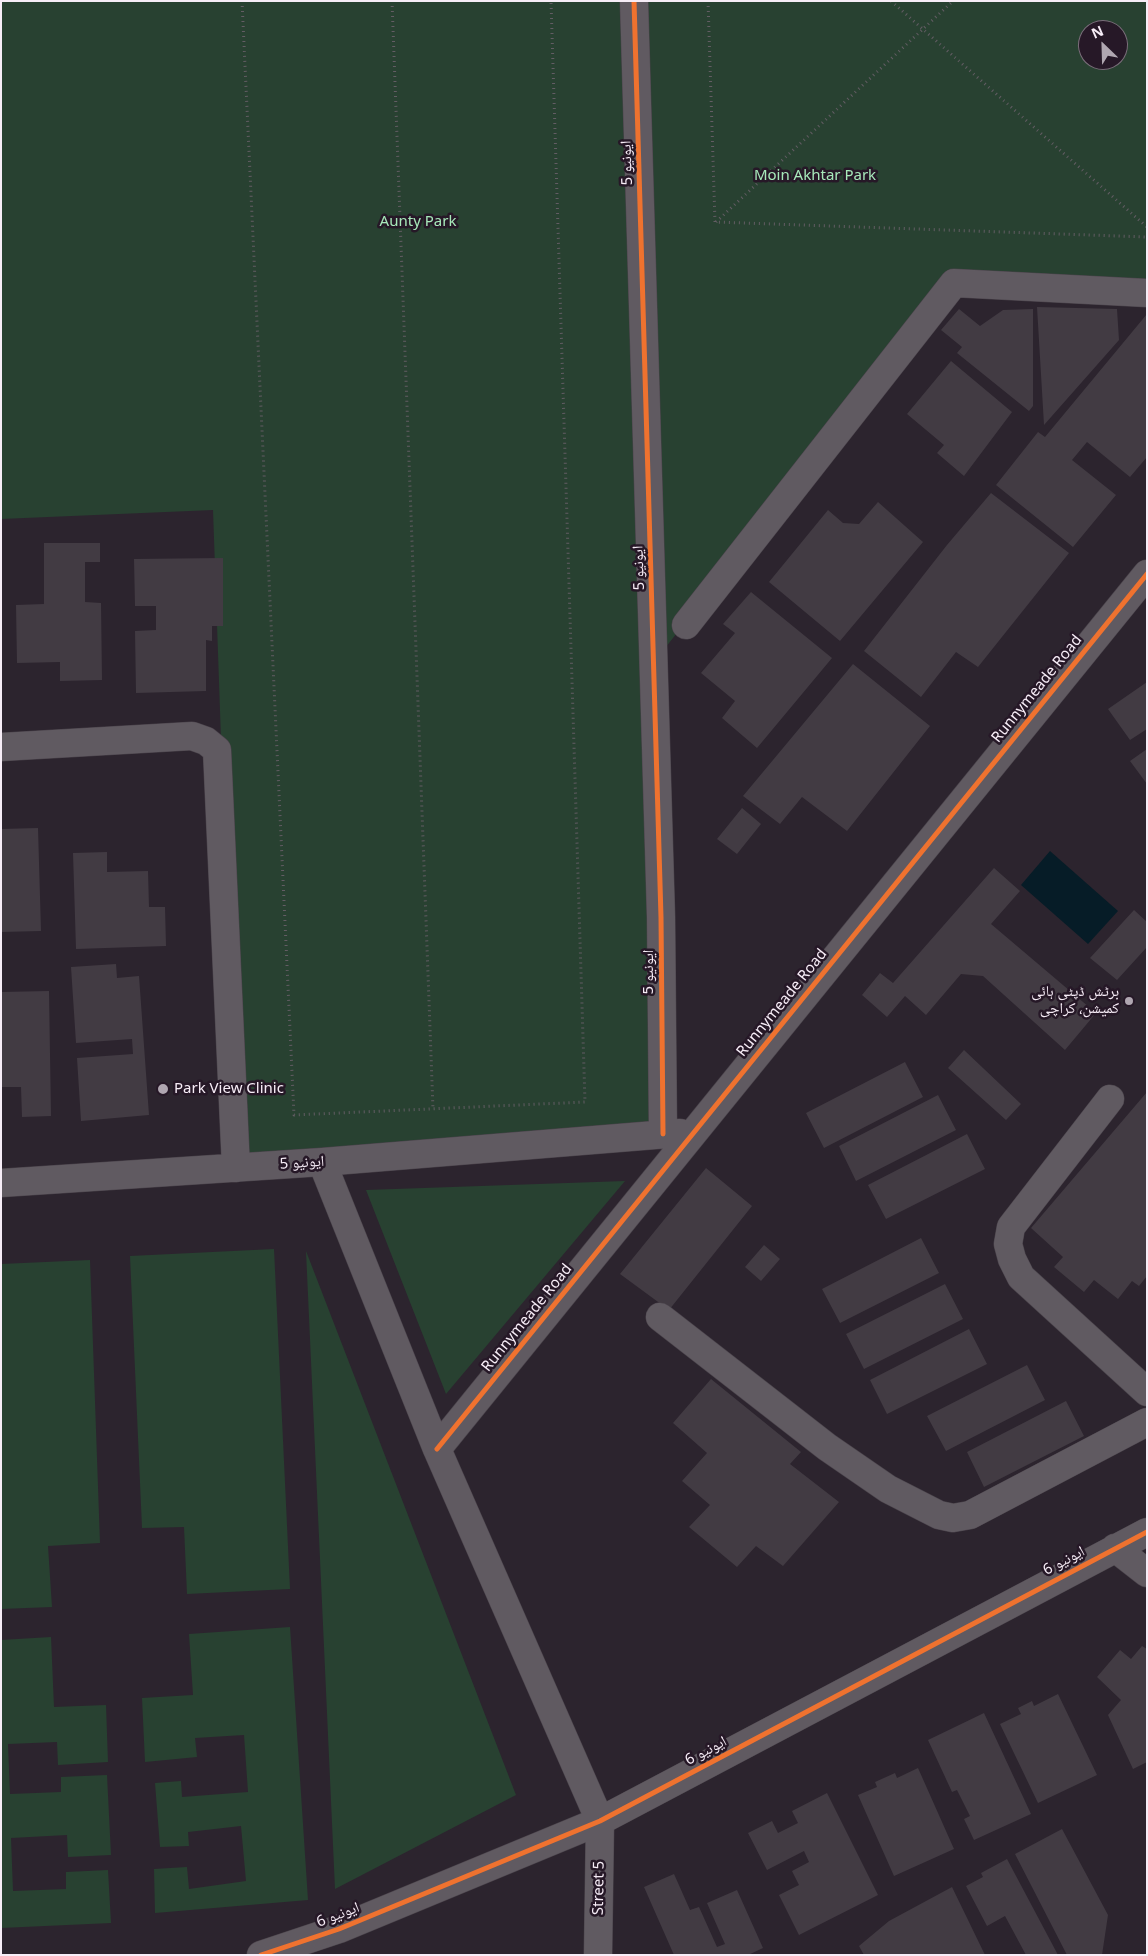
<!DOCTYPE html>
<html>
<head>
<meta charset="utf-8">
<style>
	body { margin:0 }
	#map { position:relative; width:1148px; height:1956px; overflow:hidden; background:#2c242e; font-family:"Noto Sans",sans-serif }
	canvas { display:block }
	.frame { position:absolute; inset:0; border:2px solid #f7edf7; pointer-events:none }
	.north { position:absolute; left:1078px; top:20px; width:50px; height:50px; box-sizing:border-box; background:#261827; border:1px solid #7a6d7a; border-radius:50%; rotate:336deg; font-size:14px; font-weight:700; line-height:20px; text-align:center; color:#f7edf7 }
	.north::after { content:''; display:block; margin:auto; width:18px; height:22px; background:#b0a7b1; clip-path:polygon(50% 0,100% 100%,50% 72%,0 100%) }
</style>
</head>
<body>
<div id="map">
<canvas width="1148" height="1956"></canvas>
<div class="frame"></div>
<div class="north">N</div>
</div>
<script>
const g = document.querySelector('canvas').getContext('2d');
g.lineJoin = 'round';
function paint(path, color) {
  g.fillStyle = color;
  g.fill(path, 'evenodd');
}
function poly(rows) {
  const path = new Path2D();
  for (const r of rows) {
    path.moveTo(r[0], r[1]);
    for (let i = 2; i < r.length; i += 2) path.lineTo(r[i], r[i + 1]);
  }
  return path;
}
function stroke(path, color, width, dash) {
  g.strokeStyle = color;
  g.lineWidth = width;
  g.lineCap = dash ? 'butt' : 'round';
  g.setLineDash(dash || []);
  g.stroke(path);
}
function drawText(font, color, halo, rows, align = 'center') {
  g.font = font + ' "Noto Sans","Noto Naskh Arabic",sans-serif';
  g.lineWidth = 5;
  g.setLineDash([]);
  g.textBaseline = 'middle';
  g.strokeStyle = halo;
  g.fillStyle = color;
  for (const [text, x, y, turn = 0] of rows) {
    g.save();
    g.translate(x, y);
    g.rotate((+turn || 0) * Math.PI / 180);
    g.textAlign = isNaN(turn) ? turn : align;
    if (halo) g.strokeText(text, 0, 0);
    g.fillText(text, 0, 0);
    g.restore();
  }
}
const green = poly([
	[1,1,625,1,663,1134,236,1168,213,510,1,519],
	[634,1,1147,1,1147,293,954,283,654,662],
	[1088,30,1118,30,1118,60,1088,60],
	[625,1181,446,1394,366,1190],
	[274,1249,290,1589,187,1594,184,1527,142,1528,130,1256],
	[306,1251,516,1795,335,1889],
	[90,1260,100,1543,48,1546,52,1607,1,1609,1,1264],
	[290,1627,308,1900,155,1913,154,1869,187,1867,189,1889,246,1881,241,1826,188,1832,189,1846,160,1847,155,1783,181,1781,182,1797,248,1792,244,1735,195,1738,197,1757,145,1762,142,1698,193,1695,189,1634],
	[51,1637,54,1707,106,1705,108,1762,58,1765,57,1742,8,1744,10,1794,61,1792,61,1777,107,1775,111,1855,68,1857,67,1835,11,1838,13,1891,66,1889,66,1872,108,1870,111,1923,1,1928,1,1640]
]);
const water = poly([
	[1050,851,1118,911,1088,944,1021,885]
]);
const building = poly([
	[1037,307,1117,309,1119,340,1044,425],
	[959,309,980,326,1003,310,1033,309,1033,406,1029,411,957,353,962,347,941,330],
	[1147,314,1147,457,1130,477,1087,442,1072,460,1116,495,1073,547,996,485,1038,432,1045,437],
	[951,361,1012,412,964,476,937,453,944,445,907,414],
	[991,493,1069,553,978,667,956,652,921,697,864,651,947,545],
	[878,502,923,542,840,641,769,582,828,510,843,523,859,524],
	[44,543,100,543,100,562,85,562,85,602,101,603,102,680,60,681,60,662,17,663,16,605,44,604],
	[223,558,223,626,212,626,212,641,206,640,206,691,136,693,135,631,156,630,156,606,135,606,134,559],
	[751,592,832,658,757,748,722,718,735,701,701,673,735,633,723,624],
	[853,664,930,726,847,831,802,797,780,824,743,796],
	[1147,682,1147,729,1130,740,1108,709],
	[1147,749,1147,784,1130,761],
	[742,808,761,824,737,854,717,839],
	[38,828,41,931,1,932,1,829],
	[107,852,107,872,148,871,149,907,165,907,166,946,76,949,73,853],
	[994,868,1020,891,991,924,1096,1013,1065,1050,983,976,961,974,926,1015,905,996,887,1017,862,995,880,973,893,983],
	[1134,910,1147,922,1147,947,1117,980,1090,958],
	[116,964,117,978,139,976,149,1115,81,1121,77,1058,133,1054,132,1039,76,1043,71,967],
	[49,991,51,1116,22,1117,21,1087,1,1087,1,992],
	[964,1050,1021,1104,1006,1120,948,1068],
	[905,1062,923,1097,824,1148,806,1113],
	[1147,1092,1147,1276,1139,1286,1132,1281,1118,1299,1094,1280,1084,1292,1054,1267,1063,1257,1031,1228],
	[938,1095,956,1130,856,1181,839,1146],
	[967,1134,985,1169,886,1219,868,1185],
	[706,1168,752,1206,669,1310,620,1274],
	[921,1238,939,1273,840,1323,822,1289],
	[764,1245,780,1259,761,1281,745,1267],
	[945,1284,963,1319,864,1369,846,1334],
	[969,1329,987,1364,887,1414,870,1380],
	[1027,1365,1045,1400,946,1451,927,1416],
	[711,1379,801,1452,790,1464,839,1502,783,1566,756,1546,737,1567,689,1527,710,1505,682,1481,707,1453,673,1423],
	[1066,1401,1084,1436,984,1487,967,1452],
	[1142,1646,1147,1649,1147,1762,1133,1769,1108,1715,1121,1700,1097,1677,1120,1650,1131,1659],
	[1058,1694,1097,1775,1038,1803,1000,1724,1021,1714,1018,1708,1032,1701,1034,1706],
	[984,1713,1031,1814,974,1840,964,1819,970,1816,957,1790,952,1792,928,1740],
	[918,1768,954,1849,894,1876,858,1795,877,1787,875,1782,895,1773,897,1778],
	[827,1793,878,1895,799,1935,779,1895,799,1885,792,1871,809,1862,804,1851,767,1870,748,1833,772,1821,778,1833,798,1823,792,1811],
	[1062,1829,1108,1915,1102,1955,1067,1955,1015,1854],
	[1007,1859,1058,1955,1026,1955,1005,1916,987,1926,966,1886,983,1877,981,1873],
	[674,1874,690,1910,699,1907,717,1947,725,1944,707,1903,737,1890,763,1948,748,1955,674,1955,644,1887],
	[952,1887,985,1955,864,1955,859,1946,889,1921]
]);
const path = poly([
	[242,1,294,1115,585,1102,551,1],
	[392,1,433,1109],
	[708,1,715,222,1147,237],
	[891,1,1147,227],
	[716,222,953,1]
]);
const minor = poly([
	[634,1,661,917,663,1134],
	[686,625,954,283,1147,293],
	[1,747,192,736,206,741,217,750,236,1168],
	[1110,1099,1011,1227,1008,1244,1012,1259,1021,1277,1147,1392],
	[322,1162,437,1449,600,1821,598,1955],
	[1,1183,322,1162,680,1133],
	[660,1317,827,1447,888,1489,939,1515,953,1518,970,1515,1147,1422],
	[437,1449,1147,574],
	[1115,1548,1147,1573],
	[261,1955,339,1929,600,1821,1147,1532]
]);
const cycleway = poly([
	[634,1,661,917,663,1134],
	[437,1449,1147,574],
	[261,1955,339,1929,600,1821,1147,1532]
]);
const markers = [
	[1129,1001,5,"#b0a7b1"],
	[163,1089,6,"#b0a7b1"]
];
const streetNames = [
	["ایونیو 5",627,163,-92],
	["ایونیو 5",639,568,-92],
	["Runnymeade Road",1037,689,-51],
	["ایونیو 5",649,972,-90],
	["Runnymeade Road",782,1003,-51],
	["ایونیو 5",302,1163,-4],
	["Runnymeade Road",527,1318,-51],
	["ایونیو 6",1064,1561,-28],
	["ایونیو 6",706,1751,-28],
	["Street 5",599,1888,-89],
	["ایونیو 6",338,1915,-21]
];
const parkNames = [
	["Moin Akhtar Park",815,176],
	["Aunty Park",418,222]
];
const poiNames = [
	["برٹش ڈپٹی ہائی",1119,992],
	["کمیشن، کراچی",1119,1009],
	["Park View Clinic",174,1089,"left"]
];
paint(green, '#284131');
paint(water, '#061c27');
paint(building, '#423b43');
stroke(minor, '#4a434b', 29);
stroke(path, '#635d64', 3, [1, 4]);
stroke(minor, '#605a61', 28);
stroke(cycleway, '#ef722f', 5);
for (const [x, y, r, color] of markers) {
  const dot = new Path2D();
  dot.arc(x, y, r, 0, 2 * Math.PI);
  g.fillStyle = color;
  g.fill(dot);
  stroke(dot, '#261827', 2);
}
drawText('15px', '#f7edf7', '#261827', streetNames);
drawText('15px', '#a7e9ba', '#261827', parkNames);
drawText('15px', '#f7edf7', '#261827', poiNames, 'right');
</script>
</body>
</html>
